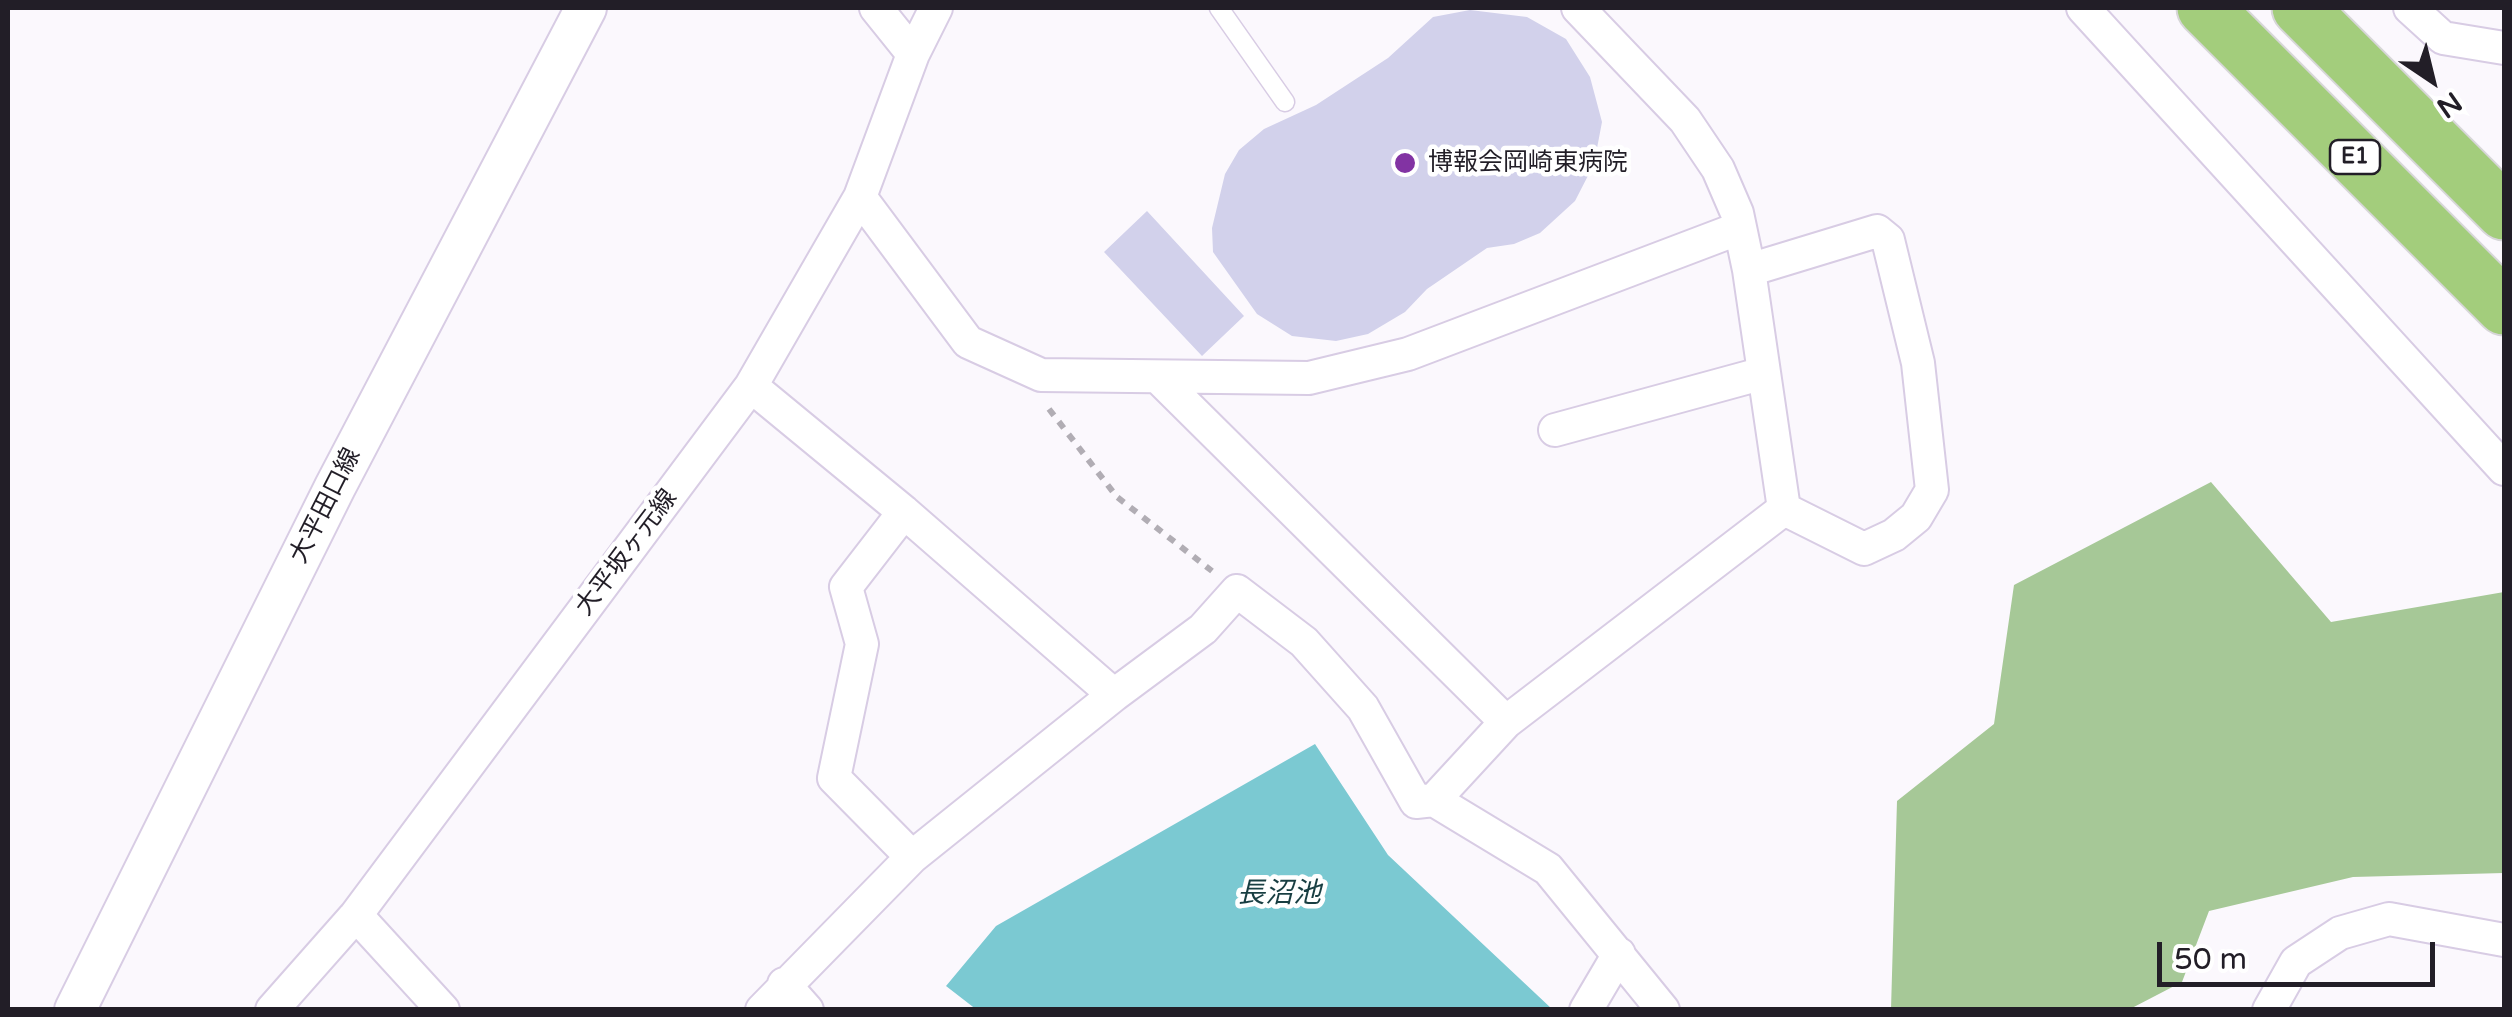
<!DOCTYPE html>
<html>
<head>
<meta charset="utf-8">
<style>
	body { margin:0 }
	#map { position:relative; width:2512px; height:1017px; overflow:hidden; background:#fbf8fd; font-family:"Varela Round",sans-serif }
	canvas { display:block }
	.frame { position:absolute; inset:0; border:10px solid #221e27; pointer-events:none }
	.north { position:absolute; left:2382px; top:30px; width:100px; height:100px; -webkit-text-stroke:8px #fff; paint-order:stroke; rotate:145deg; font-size:28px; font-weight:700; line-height:40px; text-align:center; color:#221e27 }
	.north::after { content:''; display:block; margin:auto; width:35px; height:45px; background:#221e27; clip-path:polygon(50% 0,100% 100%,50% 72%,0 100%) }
	.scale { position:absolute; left:2157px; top:942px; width:278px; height:45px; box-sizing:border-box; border:5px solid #221e27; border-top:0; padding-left:12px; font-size:30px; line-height:35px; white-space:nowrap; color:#221e27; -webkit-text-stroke:8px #fff; paint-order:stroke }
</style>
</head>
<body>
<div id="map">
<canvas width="2512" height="1017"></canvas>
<div class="frame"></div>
<div class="north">N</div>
<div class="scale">50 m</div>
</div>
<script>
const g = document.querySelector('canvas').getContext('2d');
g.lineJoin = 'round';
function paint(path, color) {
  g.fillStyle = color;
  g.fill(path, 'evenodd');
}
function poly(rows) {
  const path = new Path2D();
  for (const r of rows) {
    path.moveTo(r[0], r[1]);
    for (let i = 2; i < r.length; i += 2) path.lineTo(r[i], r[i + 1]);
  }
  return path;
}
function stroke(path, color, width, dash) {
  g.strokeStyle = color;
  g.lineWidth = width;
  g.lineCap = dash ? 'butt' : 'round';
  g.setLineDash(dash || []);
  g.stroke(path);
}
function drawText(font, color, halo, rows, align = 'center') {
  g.font = font + ' "Varela Round","Noto Sans JP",sans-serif';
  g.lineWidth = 9;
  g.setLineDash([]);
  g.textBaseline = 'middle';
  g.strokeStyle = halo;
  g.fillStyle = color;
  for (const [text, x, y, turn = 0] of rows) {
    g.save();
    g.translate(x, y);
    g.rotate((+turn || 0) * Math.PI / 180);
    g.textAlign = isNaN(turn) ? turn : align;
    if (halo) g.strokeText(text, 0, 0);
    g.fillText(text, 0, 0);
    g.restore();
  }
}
const forest = poly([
	[2211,482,2331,622,2504,592,2504,873,2353,877,2209,911,2182,982,2130,1009,1891,1009,1897,801,1994,724,2014,585]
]);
const water = poly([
	[1315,744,1388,855,1552,1009,977,1010,946,986,996,926]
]);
const building = poly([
	[1470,10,1527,17,1566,39,1590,77,1602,122,1594,164,1575,201,1540,233,1514,244,1487,248,1427,289,1405,312,1368,334,1336,341,1292,336,1257,314,1213,252,1212,228,1225,174,1239,150,1264,129,1316,105,1388,58,1433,17],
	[1147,211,1244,316,1202,356,1104,252]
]);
const path = poly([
	[1049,409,1117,497,1212,571]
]);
const service = poly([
	[1219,8,1285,102]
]);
const minor = poly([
	[876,8,913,54],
	[1578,8,1685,120,1718,169,1737,213,1749,270,1784,509],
	[2083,8,2504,469],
	[2410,8,2443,38,2504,48],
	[860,197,968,342,1041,375,1309,378,1408,354,1740,228],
	[1749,270,1877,231,1888,240,1918,363,1932,490,1916,517,1894,535,1864,549,1784,509],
	[1160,379,1506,722],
	[751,386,904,512,1114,695,912,857,762,1010],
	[1555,430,1764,373],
	[904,512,846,587,862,644,834,778,912,857],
	[1114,695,1203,629,1237,591,1304,642,1363,708,1416,802,1434,800,1548,869,1663,1010],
	[1434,800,1506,722,1784,509],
	[356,915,443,1010],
	[784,984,807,1010],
	[272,1010,356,915,751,386,860,197,913,54,936,8],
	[1586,1010,1619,954],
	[2269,1010,2296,962,2340,933,2389,919,2504,940]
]);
const tertiary = poly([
	[75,1010,335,487,586,8]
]);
const motorway = poly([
	[2205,8,2504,307],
	[2300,8,2504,212]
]);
const markers = [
	[1405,163,12,"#8233a3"]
];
const shields = [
	[2355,157,50]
];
const shieldNames = [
	["E1",2355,157]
];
const poiNames = [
	["博報会岡崎東病院",1428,163]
];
const streetNames = [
	["大平田口線",326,506,-63],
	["大平坂ヶ元線",627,553,-53]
];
const waterNames = [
	["長沼池",1279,895]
];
paint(forest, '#a6c897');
paint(water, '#7bc9d2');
paint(building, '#d2d1eb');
stroke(service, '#d8cce4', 21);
stroke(minor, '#d8cce4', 36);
stroke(tertiary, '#d8cce4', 44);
stroke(motorway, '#d7d6d8', 59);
stroke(path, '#b1adb4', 6, [8, 8]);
stroke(service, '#fff', 18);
stroke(minor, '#fff', 32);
stroke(tertiary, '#fff', 40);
stroke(motorway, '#a3cd7c', 55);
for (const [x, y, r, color] of markers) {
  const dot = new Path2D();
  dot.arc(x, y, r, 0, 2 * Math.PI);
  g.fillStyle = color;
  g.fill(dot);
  stroke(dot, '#fff', 4);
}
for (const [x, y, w] of shields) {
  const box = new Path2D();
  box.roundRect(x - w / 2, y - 17, w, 34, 8);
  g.fillStyle = '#fff';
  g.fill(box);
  stroke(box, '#221e27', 2.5);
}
drawText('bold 22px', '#221e27', null, shieldNames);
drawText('25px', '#221e27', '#fff', poiNames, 'left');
drawText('25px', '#221e27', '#fff', streetNames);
drawText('italic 28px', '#183e42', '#fff', waterNames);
</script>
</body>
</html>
